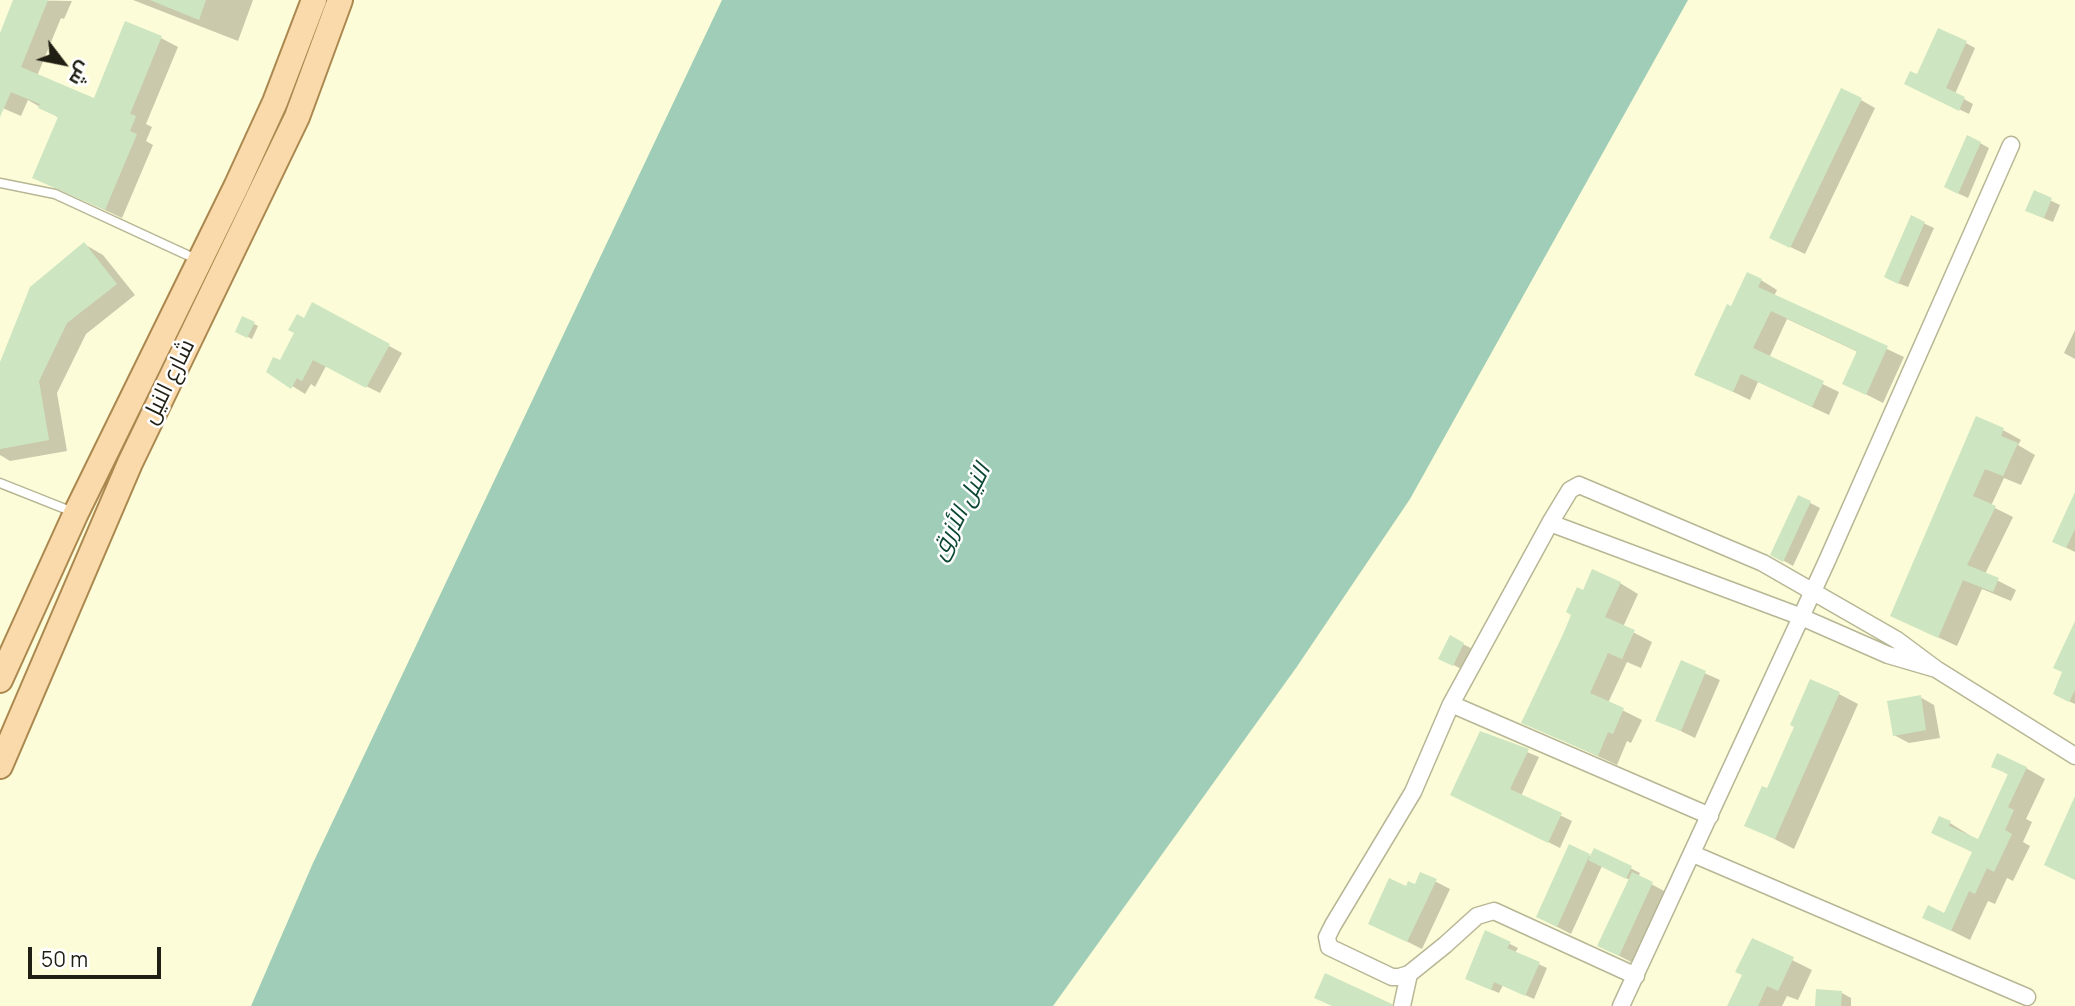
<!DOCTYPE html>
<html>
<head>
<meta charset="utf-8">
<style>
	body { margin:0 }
	#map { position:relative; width:2075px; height:1006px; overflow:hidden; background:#fdfcd8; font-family:Manrope,Cairo,sans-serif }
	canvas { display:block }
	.north { position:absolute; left:28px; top:28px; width:70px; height:70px; -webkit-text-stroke:5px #fff; paint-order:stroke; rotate:122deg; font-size:19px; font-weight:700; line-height:28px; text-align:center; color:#201f13 }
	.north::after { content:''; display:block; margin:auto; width:24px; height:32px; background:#201f13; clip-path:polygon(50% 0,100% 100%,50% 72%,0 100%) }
	.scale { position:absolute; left:28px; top:947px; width:133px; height:32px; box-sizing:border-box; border:4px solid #201f13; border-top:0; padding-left:9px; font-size:21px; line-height:24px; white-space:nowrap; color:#201f13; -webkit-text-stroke:5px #fff; paint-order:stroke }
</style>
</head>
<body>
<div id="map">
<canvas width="2075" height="1006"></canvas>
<div class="north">ش</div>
<div class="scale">50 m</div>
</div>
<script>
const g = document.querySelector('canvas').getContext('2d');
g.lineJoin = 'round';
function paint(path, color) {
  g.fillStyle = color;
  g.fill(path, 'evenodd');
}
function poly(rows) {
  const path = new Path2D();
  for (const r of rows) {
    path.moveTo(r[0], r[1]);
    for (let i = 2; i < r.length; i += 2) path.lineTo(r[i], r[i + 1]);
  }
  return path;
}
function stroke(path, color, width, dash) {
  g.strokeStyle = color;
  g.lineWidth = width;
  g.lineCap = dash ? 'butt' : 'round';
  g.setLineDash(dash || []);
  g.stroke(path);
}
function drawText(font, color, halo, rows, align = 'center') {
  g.font = font + ' Manrope,Cairo,sans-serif';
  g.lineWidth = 5;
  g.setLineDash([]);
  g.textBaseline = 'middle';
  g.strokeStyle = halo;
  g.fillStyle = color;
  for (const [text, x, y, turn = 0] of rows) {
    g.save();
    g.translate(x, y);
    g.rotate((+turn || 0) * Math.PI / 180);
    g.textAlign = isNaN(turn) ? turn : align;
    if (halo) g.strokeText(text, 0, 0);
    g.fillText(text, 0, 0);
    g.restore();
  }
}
const water = poly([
	[722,0,1688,0,1410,499,1296,668,1053,1006,251,1006,313,863]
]);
const shadow = poly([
	[17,0,72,1,64,19,61,18,37,76,94,101,161,38,178,47,146,124,152,127,146,141,153,145,122,218,34,177,59,118,28,100,21,116,0,107,0,41],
	[133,0,253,0,238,41],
	[1966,43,1975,48,1955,94,1973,104,1969,114,1915,88,1918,77],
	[1861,100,1875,108,1805,254,1786,245],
	[1980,143,1989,148,1968,198,1955,192],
	[2035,193,2060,205,2053,222,2036,215],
	[1912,218,1934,228,1908,287,1895,282],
	[84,244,103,255,135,295,86,334,57,393,67,451,10,461,0,455,0,367],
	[1761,280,1777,290,1774,296,1904,357,1883,403,1844,383,1858,352,1787,319,1769,358,1839,392,1829,415,1758,382,1750,400,1696,374,1732,309],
	[313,304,402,353,380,393,326,366,315,387,311,384,305,394,268,371,281,363],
	[243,318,258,326,252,339,237,331],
	[2075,330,2075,359,2064,353],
	[2003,430,2021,440,2018,445,2035,455,2021,485,2004,478,1991,506,2013,517,1985,574,2016,590,2011,601,1982,589,1957,646,1892,616],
	[2075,496,2075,552,2063,546],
	[1799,497,1820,508,1793,566,1772,554],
	[1620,583,1638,594,1623,627,1652,642,1641,668,1627,662,1608,703,1642,720,1631,743,1627,741,1617,765,1523,722,1583,592],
	[1450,638,1473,649,1463,670,1450,663],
	[2075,640,2075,704,2064,699,2064,673],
	[1682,663,1720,680,1695,738,1658,720],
	[1839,694,1858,704,1794,849,1747,825,1768,790],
	[1920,697,1934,705,1940,738,1909,743,1894,735],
	[1481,733,1539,757,1521,796,1572,821,1560,848,1464,800],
	[1993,766,2026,768,2045,779,2026,819,2032,822,2023,842,2030,846,2013,881,2007,878,1995,904,1988,901,1970,940,1924,917,1945,915,1974,853,1934,832,1950,823,1979,841,2009,775],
	[1570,847,1592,857,1595,850,1640,873,1638,877,1666,892,1633,963,1600,946,1630,880,1602,866,1571,934,1538,917],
	[1421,874,1450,889,1422,949,1370,923,1407,888,1416,887],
	[1486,932,1518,948,1515,953,1547,968,1534,999,1503,985,1499,993,1475,983],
	[1752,940,1812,970,1798,1000,1787,996,1782,1006,1728,1006,1744,975],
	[1818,991,1842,993,1851,998,1851,1006,1816,1006]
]);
const building = poly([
	[13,0,48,0,21,67,94,98,125,21,162,36,130,114,136,116,130,131,137,134,105,210,32,178,58,117,38,108,40,104,11,92,0,117,0,33],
	[150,0,206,0,199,20],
	[1938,28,1967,41,1946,88,1965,97,1959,111,1904,84,1910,71,1917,74],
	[1841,88,1862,98,1790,248,1769,238],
	[1967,135,1981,142,1958,194,1944,187],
	[2034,190,2052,198,2044,218,2025,211],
	[1911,215,1925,222,1898,284,1884,277],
	[84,242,117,284,67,323,39,381,49,440,0,449,0,362,30,287],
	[1747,272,1762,279,1758,287,1888,346,1866,395,1842,384,1857,351,1771,311,1753,348,1824,381,1812,407,1741,374,1733,392,1694,375,1727,304,1731,306],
	[312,302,390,344,366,388,313,360,302,381,297,378,291,389,266,372,273,357,280,360,294,333,288,330,297,314,304,318],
	[242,316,255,322,247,338,235,332],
	[1976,416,2004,428,2001,436,2018,443,2003,476,1985,469,1973,496,1996,506,1967,565,1999,578,1993,592,1963,580,1938,638,1890,616],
	[2075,492,2075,529,2066,548,2052,542],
	[1798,495,1811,501,1783,562,1770,555],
	[1592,569,1621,582,1605,617,1635,630,1622,659,1608,653,1590,693,1624,708,1613,734,1608,732,1598,756,1521,723,1564,632,1571,615,1566,612,1577,587,1583,590],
	[2075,621,2075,690,2069,702,2053,694,2062,672,2053,668],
	[1450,635,1464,643,1453,666,1438,659],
	[1681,660,1706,671,1681,731,1655,721],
	[1810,679,1840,692,1775,839,1744,826,1762,786,1767,788,1794,727,1790,725],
	[1921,695,1926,730,1893,736,1887,701],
	[1480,731,1529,749,1510,789,1562,813,1548,843,1450,795],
	[1997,753,2027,767,2008,807,2014,810,2005,830,2012,834,1994,872,1987,868,1975,894,1969,891,1951,931,1922,918,1928,905,1944,913,1972,852,1931,833,1939,816,1951,821,1949,826,1978,839,2008,774,1991,767],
	[2075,796,2075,880,2044,865],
	[1569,844,1590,854,1557,927,1536,917],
	[1594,848,1632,866,1626,879,1588,860],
	[1420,872,1437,879,1407,942,1368,924,1389,878,1406,886,1408,881,1415,884],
	[1632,872,1653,882,1619,956,1597,946],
	[1485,930,1511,942,1507,948,1540,962,1525,996,1494,982,1491,990,1465,979],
	[1752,938,1794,957,1778,991,1767,986,1758,1006,1727,1006,1742,975,1735,972],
	[1325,973,1392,1004,1392,1006,1332,1006,1314,998],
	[1816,989,1842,991,1841,1006,1815,1006]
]);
const service = poly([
	[0,183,55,194,198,260],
	[0,483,73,512]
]);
const minor = poly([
	[1579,485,1763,563,1897,640,1936,669,1888,655,1799,616,1550,523,1570,490,1579,485],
	[1550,523,1451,704,1413,792,1333,925,1327,937,1329,947,1392,977,1399,977,1409,974,1445,945,1477,916,1494,911,1636,976],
	[1936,669,2075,756],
	[1451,704,1710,816],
	[1693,854,2027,997],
	[1402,1006,1409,974],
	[1621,1006,1826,563,2011,145]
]);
const primary = poly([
	[0,680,76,513,236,187,275,102,314,0],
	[0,766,130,463,297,117,340,0]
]);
const streetNames = [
	["شارع النيل",169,382,-64]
];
const waterNames = [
	["النيل الأزرق",961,512,-63]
];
paint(water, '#a0cdb8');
paint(shadow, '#0003');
paint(building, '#cde6c1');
stroke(service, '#b7b695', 11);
stroke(minor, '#b7b695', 19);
stroke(primary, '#ab8850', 28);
stroke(service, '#fff', 8);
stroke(minor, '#fff', 16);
stroke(primary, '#fadaaa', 24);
drawText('23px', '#201f13', '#fff', streetNames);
drawText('italic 24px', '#0a4632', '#fff', waterNames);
</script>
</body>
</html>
